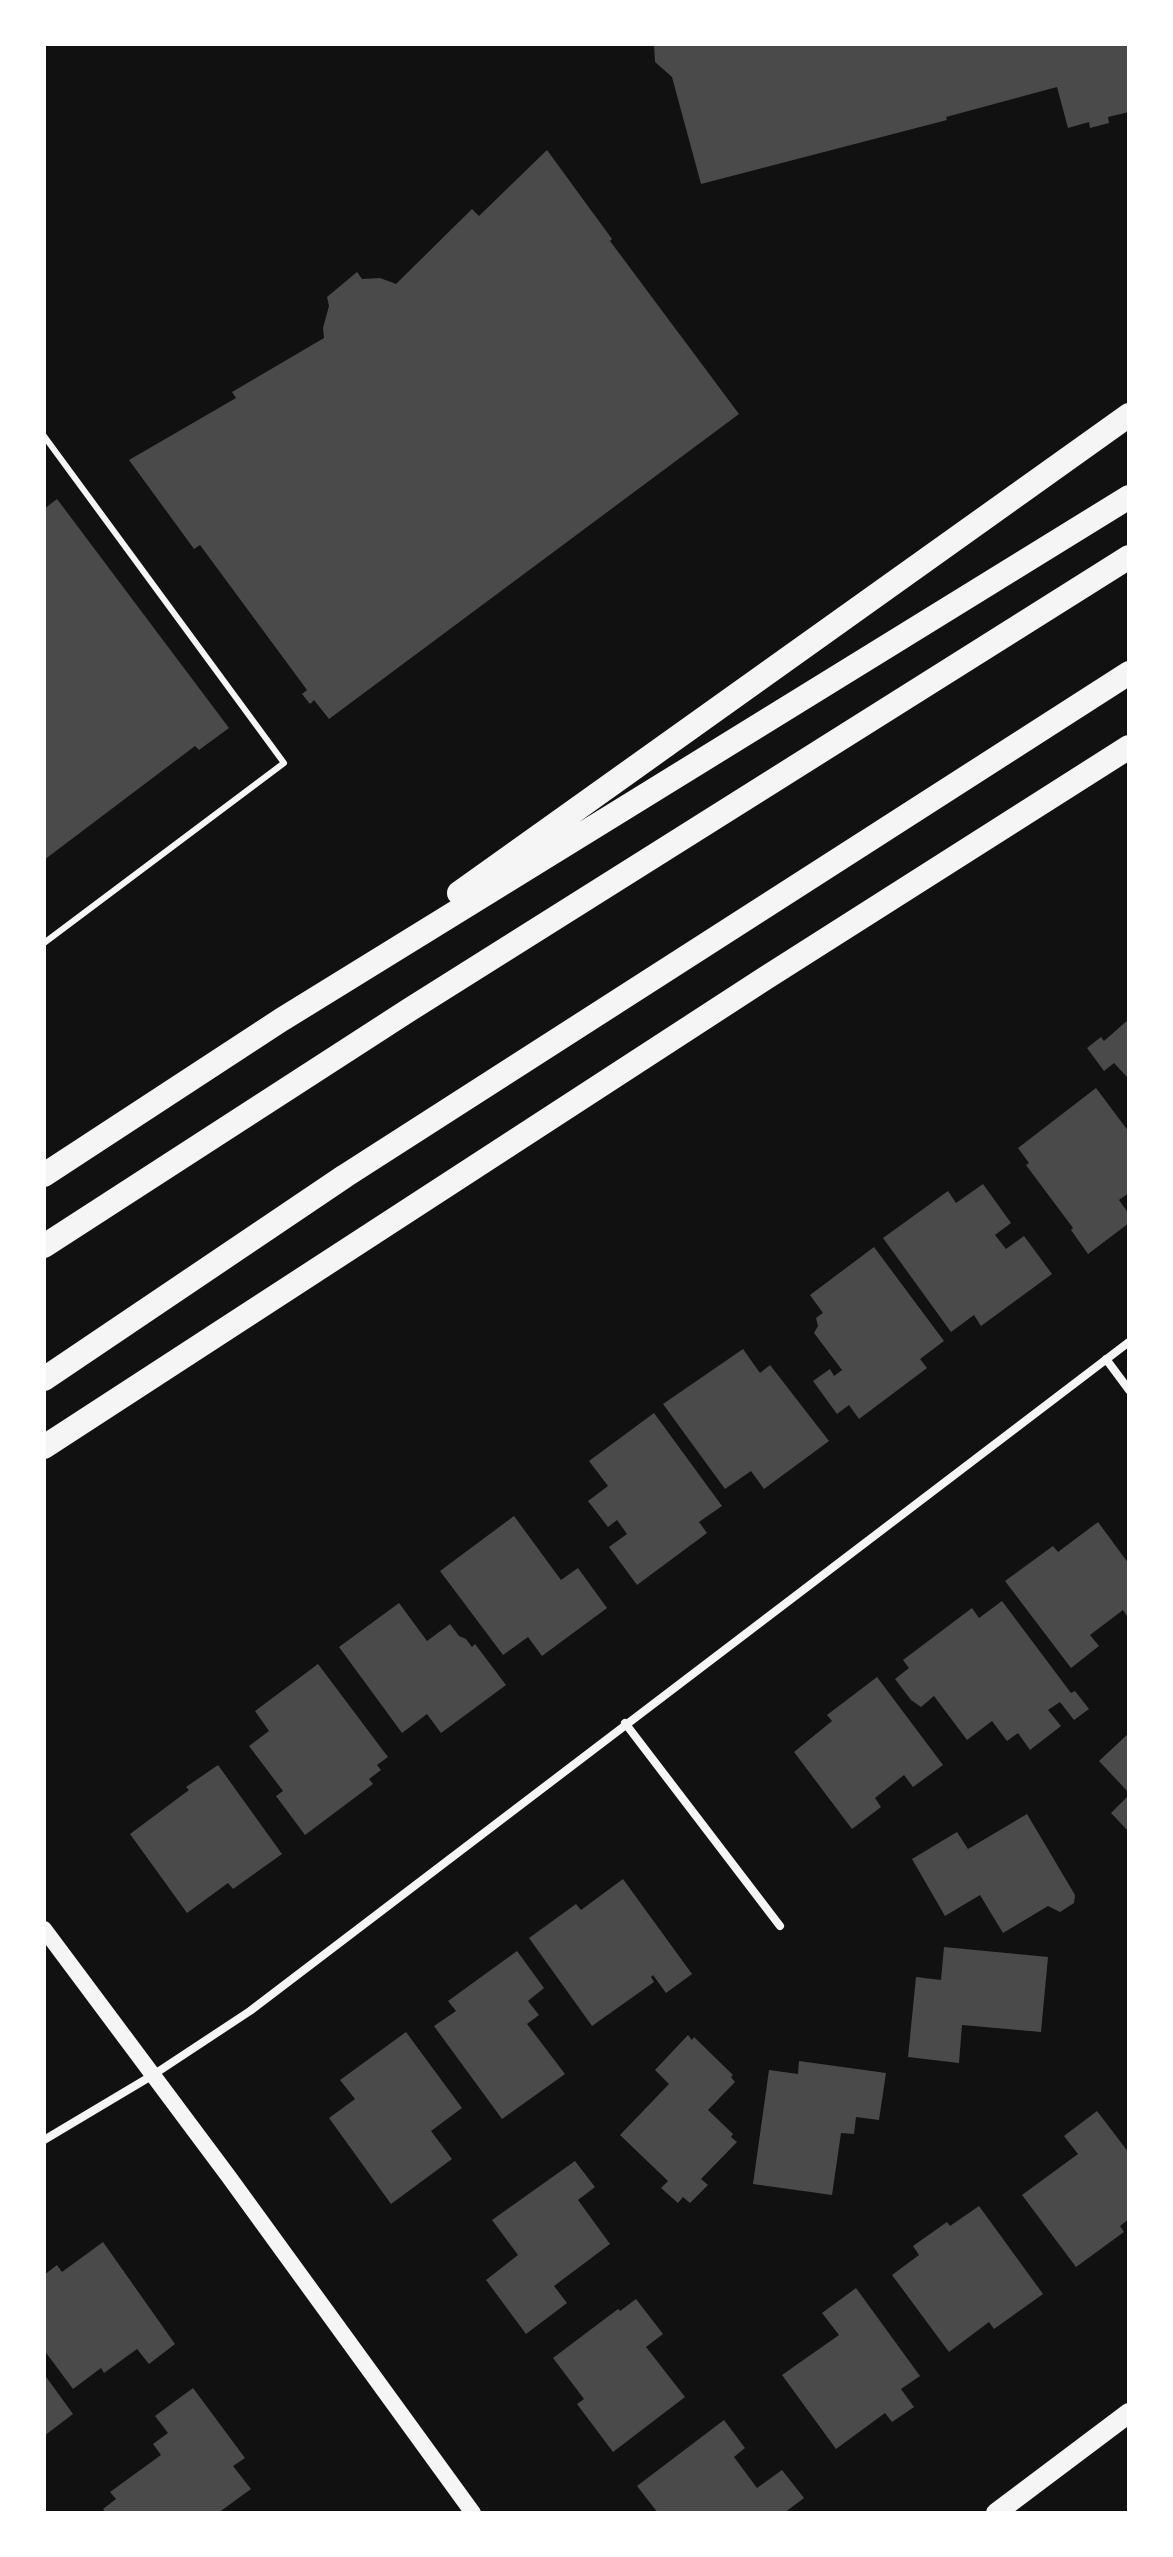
<!DOCTYPE html>
<html>
<head>
<meta charset="utf-8">
<style>
	body { margin:0 }
	#map { position:relative; width:1173px; height:2557px; overflow:hidden; background:#111; font-family:"Sofia Sans Condensed",sans-serif }
	canvas { display:block }
	.frame { position:absolute; inset:0; border:46px solid #fff; pointer-events:none }
</style>
</head>
<body>
<div id="map">
<canvas width="1173" height="2557"></canvas>
<div class="frame"></div>
</div>
<script>
const g = document.querySelector('canvas').getContext('2d');
g.lineJoin = 'round';
function paint(path, color) {
  g.fillStyle = color;
  g.fill(path, 'evenodd');
}
function poly(rows) {
  const path = new Path2D();
  for (const r of rows) {
    path.moveTo(r[0], r[1]);
    for (let i = 2; i < r.length; i += 2) path.lineTo(r[i], r[i + 1]);
  }
  return path;
}
function stroke(path, color, width, dash) {
  g.strokeStyle = color;
  g.lineWidth = width;
  g.lineCap = dash ? 'butt' : 'round';
  g.setLineDash(dash || []);
  g.stroke(path);
}
const building = poly([
	[654,44,1129,44,1129,112,1108,117,1109,123,1090,128,1089,122,1068,128,1057,87,946,117,947,120,701,184,672,77,655,62],
	[547,150,612,239,610,241,739,414,329,719,314,700,310,704,302,694,307,690,200,545,194,549,129,460,236,398,232,392,324,338,323,328,329,306,327,297,357,272,362,279,380,278,396,284,472,209,479,216],
	[57,499,229,728,199,750,195,746,44,860,44,509],
	[1129,1019,1129,1079,1114,1063,1104,1071,1087,1048,1101,1037,1104,1041],
	[1096,1088,1129,1132,1129,1193,1119,1200,1129,1214,1129,1223,1088,1254,1071,1230,1073,1228,1026,1165,1029,1163,1018,1148],
	[983,1184,1011,1223,995,1235,1006,1249,1024,1236,1052,1274,981,1326,974,1315,951,1332,883,1238,948,1191,956,1203],
	[874,1247,944,1341,920,1359,927,1368,859,1419,849,1405,837,1414,813,1381,830,1369,834,1376,842,1370,814,1333,818,1326,816,1318,823,1313,810,1295],
	[743,1349,760,1373,770,1365,829,1441,764,1489,751,1471,725,1489,663,1404],
	[654,1413,722,1506,699,1522,707,1533,637,1585,609,1547,627,1534,617,1520,608,1527,588,1501,608,1486,589,1461],
	[514,1516,561,1580,578,1568,607,1608,542,1656,528,1637,503,1655,440,1571],
	[1098,1522,1129,1564,1129,1619,1123,1610,1090,1635,1099,1646,1071,1668,1005,1581,1053,1546,1058,1552],
	[1002,1601,1071,1693,1075,1691,1089,1709,1074,1720,1060,1702,1048,1710,1061,1726,1030,1750,1018,1733,1007,1741,992,1721,967,1740,934,1696,921,1707,911,1700,895,1679,909,1668,903,1660,972,1608,979,1618],
	[399,1603,427,1641,450,1624,459,1636,466,1639,472,1647,475,1644,506,1685,441,1733,427,1714,402,1733,339,1647],
	[318,1664,388,1757,377,1765,381,1770,369,1779,373,1784,305,1835,276,1796,283,1791,249,1746,269,1731,255,1711],
	[877,1677,943,1765,913,1787,904,1775,875,1798,881,1807,852,1829,794,1752,832,1721,827,1715],
	[1129,1733,1129,1793,1099,1761],
	[218,1765,282,1854,233,1889,228,1883,187,1913,130,1834,189,1790,186,1787],
	[1129,1795,1129,1832,1111,1813],
	[1027,1814,1075,1895,1074,1903,1060,1912,1048,1906,1003,1933,980,1895,945,1916,912,1859,957,1832,968,1849],
	[623,1879,692,1974,666,1993,653,1975,651,1977,654,1982,592,2026,529,1938,576,1904,581,1910],
	[944,1947,1048,1957,1041,2032,962,2025,959,2063,908,2057,916,1977,941,1980],
	[517,1951,544,1988,528,2001,539,2015,527,2024,565,2074,502,2119,434,2026,456,2011,448,2001],
	[406,2032,462,2108,431,2131,452,2159,391,2204,329,2118,355,2099,340,2080],
	[688,2035,692,2040,694,2037,733,2075,731,2077,735,2082,708,2110,733,2134,731,2137,737,2142,701,2179,708,2185,690,2203,683,2197,678,2203,661,2188,668,2181,620,2135,669,2084,655,2070],
	[799,2061,886,2073,879,2120,856,2117,854,2134,841,2133,832,2195,753,2184,769,2070,798,2074],
	[1097,2111,1129,2153,1129,2219,1120,2226,1124,2232,1076,2267,1022,2195,1078,2154,1064,2136],
	[575,2161,595,2187,578,2200,610,2244,554,2286,567,2303,526,2334,486,2280,518,2255,492,2220],
	[979,2206,1043,2294,994,2329,989,2322,949,2352,892,2275,919,2255,913,2246,947,2222,950,2226],
	[103,2242,175,2344,149,2364,137,2349,104,2373,101,2368,73,2389,44,2350,44,2275,57,2265,62,2272],
	[856,2288,920,2376,901,2389,914,2407,892,2422,885,2413,836,2449,782,2375,839,2335,822,2313],
	[636,2299,663,2334,646,2347,685,2397,613,2452,577,2404,584,2399,553,2358,618,2309,620,2311],
	[44,2374,73,2414,44,2436],
	[193,2388,245,2458,233,2466,251,2489,218,2513,106,2513,103,2509,116,2499,110,2492,161,2455,153,2444,168,2433,155,2416],
	[724,2420,745,2448,734,2457,757,2488,782,2470,804,2498,784,2513,658,2513,637,2486]
]);
const service = poly([
	[44,436,284,763,44,943]
]);
const minor = poly([
	[1106,1359,1129,1390],
	[625,1723,780,1926],
	[44,2140,153,2075,250,2011,1129,1342]
]);
const secondary = poly([
	[44,1929,229,2177,473,2513]
]);
const primary = poly([
	[996,2513,1129,2413]
]);
const motorway = poly([
	[459,893,1129,415],
	[44,1175,281,1020,1129,497],
	[44,1246,409,1010,1129,557],
	[44,1379,345,1176,1129,673],
	[44,1447,764,979,1129,747]
]);
paint(building, '#4a4a4a');
stroke(service, '#f5f5f5', 6);
stroke(minor, '#f5f5f5', 8);
stroke(secondary, '#f5f5f5', 16);
stroke(primary, '#f5f5f5', 20);
stroke(motorway, '#f5f5f5', 24);
</script>
</body>
</html>
